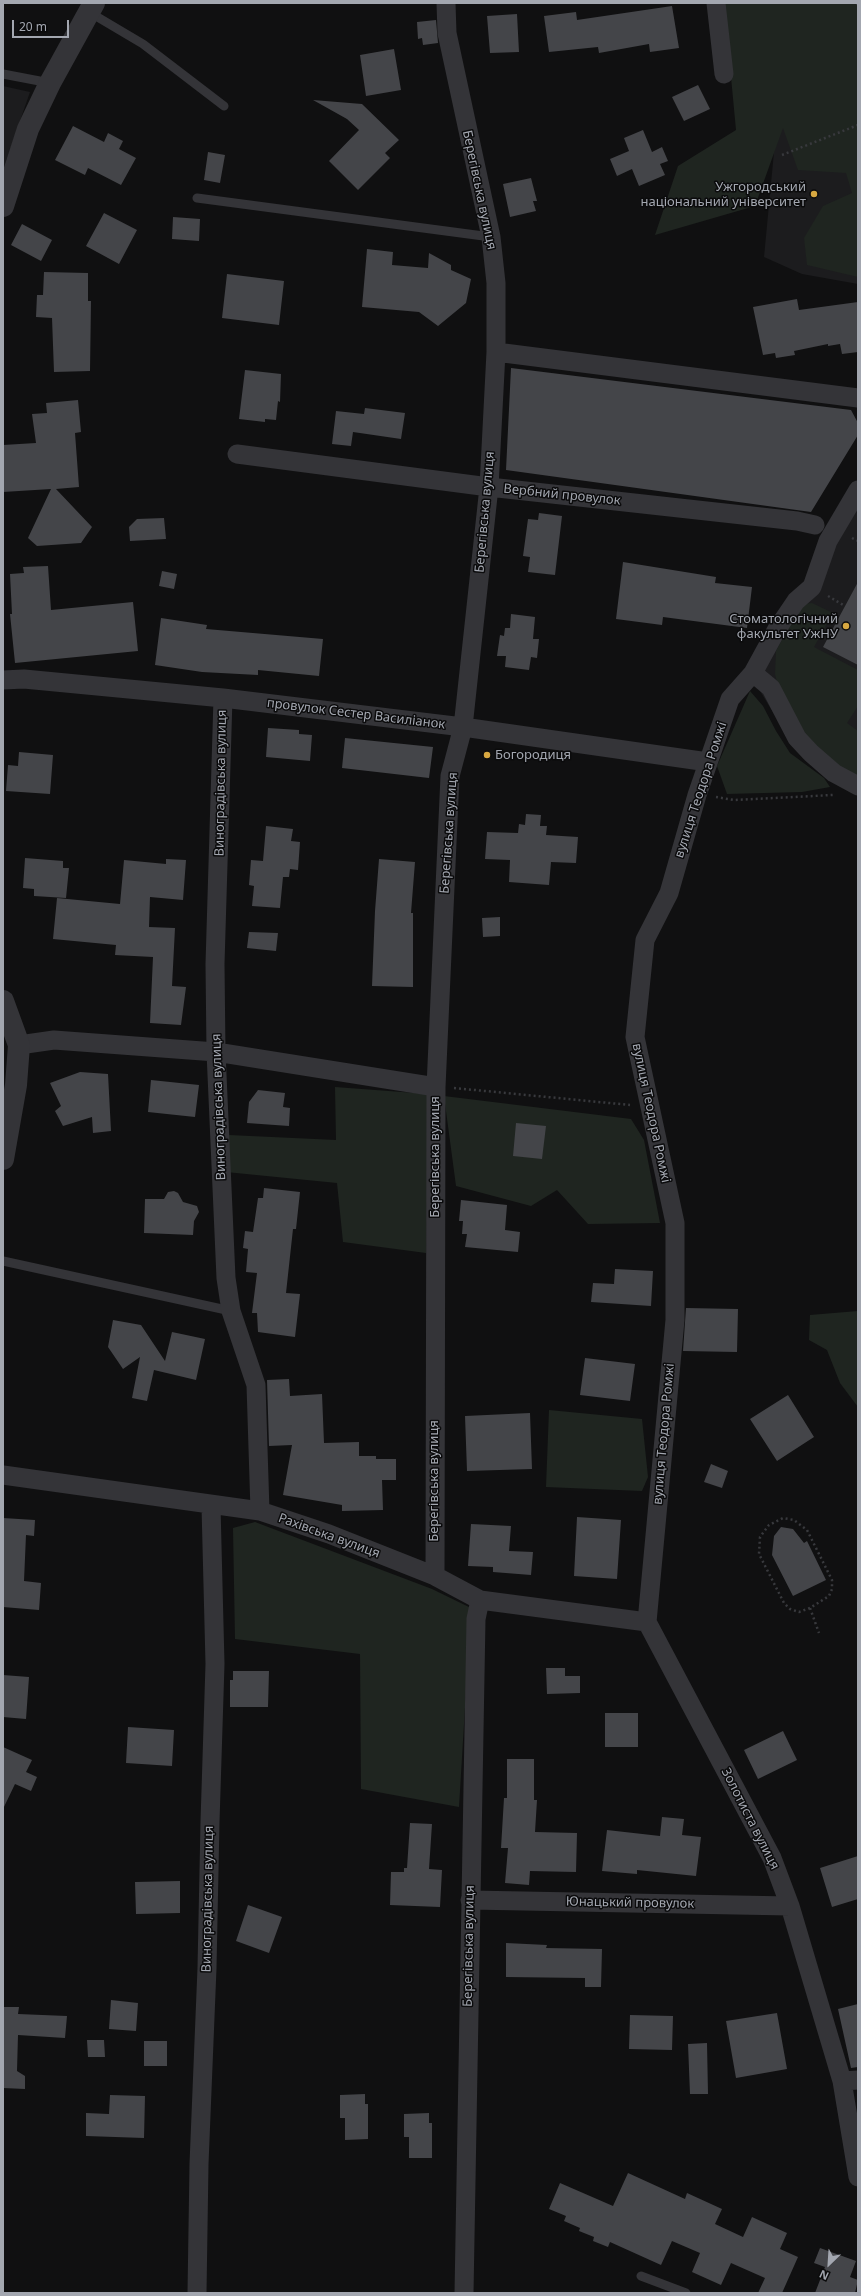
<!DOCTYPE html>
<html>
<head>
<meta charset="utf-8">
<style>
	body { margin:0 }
	#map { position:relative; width:861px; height:2296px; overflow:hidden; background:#101011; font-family:"Noto Sans",sans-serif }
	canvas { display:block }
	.frame { position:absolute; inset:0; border:4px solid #a3a7b0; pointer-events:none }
	.north { position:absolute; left:809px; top:2244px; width:40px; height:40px; -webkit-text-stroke:3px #0b0b0c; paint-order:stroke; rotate:205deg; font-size:11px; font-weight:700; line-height:16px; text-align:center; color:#a3a7b0 }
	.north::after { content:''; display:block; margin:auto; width:14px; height:18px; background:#a3a7b0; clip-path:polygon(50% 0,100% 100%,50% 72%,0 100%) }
	.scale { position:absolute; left:12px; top:20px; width:57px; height:18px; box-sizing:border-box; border:2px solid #a3a7b0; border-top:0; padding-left:5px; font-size:12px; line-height:14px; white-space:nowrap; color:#a3a7b0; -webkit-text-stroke:3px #0b0b0c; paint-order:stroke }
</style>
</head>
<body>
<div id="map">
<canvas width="861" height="2296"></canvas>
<div class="frame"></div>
<div class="north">N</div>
<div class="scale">20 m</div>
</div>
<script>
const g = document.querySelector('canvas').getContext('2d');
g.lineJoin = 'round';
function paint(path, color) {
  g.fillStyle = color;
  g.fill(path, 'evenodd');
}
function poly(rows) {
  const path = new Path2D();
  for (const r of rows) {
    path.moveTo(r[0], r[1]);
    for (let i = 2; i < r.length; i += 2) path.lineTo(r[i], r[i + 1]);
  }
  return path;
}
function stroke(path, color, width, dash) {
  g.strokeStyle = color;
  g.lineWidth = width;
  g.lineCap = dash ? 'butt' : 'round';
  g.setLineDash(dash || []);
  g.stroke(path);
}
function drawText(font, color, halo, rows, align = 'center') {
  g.font = font + ' "Noto Sans",sans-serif';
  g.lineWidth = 3;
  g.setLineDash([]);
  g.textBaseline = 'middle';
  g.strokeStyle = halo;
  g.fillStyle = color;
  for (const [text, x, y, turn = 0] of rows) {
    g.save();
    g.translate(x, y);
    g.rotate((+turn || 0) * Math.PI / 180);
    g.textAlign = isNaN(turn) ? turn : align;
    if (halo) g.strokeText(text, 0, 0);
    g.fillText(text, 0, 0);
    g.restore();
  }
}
const built = poly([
	[858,3,858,284,802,274,764,257,776,131],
	[3,86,30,92,3,170],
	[858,499,858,784,794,747,754,681]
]);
const green = poly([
	[724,3,858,3,858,277,807,265,804,238,823,206,852,193,846,173,798,170,783,128,755,206,655,235,678,166,736,130],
	[812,603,833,613,814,647,858,670,858,706,847,723,858,731,858,776,841,768,812,747,780,694,775,674,776,651,801,604],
	[750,691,763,706,776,731,790,753,824,778,830,787,802,792,727,794,717,766],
	[335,1087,429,1094,426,1253,343,1242,337,1183,226,1172,229,1135,336,1140],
	[444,1096,631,1119,644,1140,660,1223,588,1224,557,1190,531,1206,456,1186],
	[858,1311,858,1407,840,1383,827,1350,809,1340,810,1315],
	[549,1410,642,1419,648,1477,642,1491,546,1487],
	[255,1522,432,1589,471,1608,459,1807,361,1789,360,1654,235,1639,233,1528]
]);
const building = poly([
	[672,6,679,48,650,52,649,44,599,53,598,47,549,52,544,16,576,12,577,20],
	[517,14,519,52,490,53,487,16],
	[436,20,438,43,423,45,422,38,418,39,417,22],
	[394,49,401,90,366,96,360,55],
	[698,85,710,109,684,121,672,97],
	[313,100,362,104,399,140,385,153,390,158,358,190,329,161,359,130,347,119],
	[73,126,104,142,108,133,123,141,119,149,136,158,121,185,88,168,85,175,55,160],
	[643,130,652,152,662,147,668,161,660,164,665,175,639,186,632,169,617,176,610,159,629,151,624,138],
	[208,152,225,155,220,183,204,180],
	[531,178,537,201,533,201,536,211,510,217,503,184],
	[104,213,137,230,119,264,86,246],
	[173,217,200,219,199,241,172,239],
	[22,224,52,240,41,261,11,245],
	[367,249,393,252,392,265,428,268,429,253,451,265,451,270,471,279,466,303,438,326,419,312,362,307],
	[44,272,88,273,88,301,91,301,90,371,54,372,52,318,36,317,37,295,43,295],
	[227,274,284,281,279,325,222,318],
	[797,299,799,310,858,302,858,352,842,354,840,344,828,346,828,344,794,351,795,355,776,358,775,353,763,355,753,307],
	[511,368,851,410,858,423,858,435,811,512,506,470],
	[245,370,281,374,280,402,278,401,276,420,265,419,265,422,239,419],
	[78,400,81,432,75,433,79,487,56,489,92,527,81,543,37,546,28,538,51,489,3,492,3,445,36,443,32,414,47,413,46,403],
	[365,408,405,413,401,439,353,432,351,446,332,444,336,411,364,414],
	[539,513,562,516,555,575,528,572,530,557,523,556,528,519,538,520],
	[164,518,166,539,130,541,129,527,137,519],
	[623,562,716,577,715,583,752,587,747,628,663,617,662,625,616,619],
	[48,566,51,610,133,602,138,651,15,663,10,614,12,614,10,574,24,573,23,567],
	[162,571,177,574,174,589,159,586],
	[858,582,858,665,823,647],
	[511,614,535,617,533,639,539,639,537,658,531,657,529,670,505,667,506,656,497,656,500,635,504,636,505,628,510,628],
	[161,618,207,625,206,629,323,639,319,676,258,670,258,675,202,672,155,665],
	[268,728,299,730,299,734,312,735,310,761,266,757],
	[345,738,433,747,429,778,342,768],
	[19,752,53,755,50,794,6,791,8,765,18,766],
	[526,814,541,815,540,826,547,826,546,835,578,837,576,863,551,862,549,885,509,882,510,860,485,859,487,832,518,833,519,824,525,825],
	[266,826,293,829,291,841,300,842,298,870,290,869,289,877,283,877,280,908,252,906,254,886,249,885,251,860,263,861],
	[25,858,63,861,63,868,69,868,66,898,34,896,34,889,23,888],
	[166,859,186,860,183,900,150,897,149,927,175,928,172,986,186,987,181,1025,150,1023,153,957,115,955,116,945,53,939,57,898,120,904,124,860,166,864],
	[379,859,415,862,411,913,413,913,413,987,372,986,375,911],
	[500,917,500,936,483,937,482,918],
	[249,932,278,933,276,951,247,948],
	[80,1072,108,1074,111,1131,93,1133,92,1117,63,1126,55,1111,61,1106,50,1083],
	[151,1080,199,1085,195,1117,148,1112],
	[258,1090,285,1093,283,1107,290,1108,289,1126,247,1123,249,1102],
	[516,1123,546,1126,542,1159,513,1156],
	[264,1188,300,1192,296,1229,293,1229,286,1293,300,1294,295,1337,258,1332,257,1313,252,1313,257,1273,246,1272,248,1249,243,1248,245,1231,253,1232,258,1198,263,1198],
	[174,1191,178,1193,183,1202,197,1206,199,1212,194,1221,193,1235,144,1233,145,1199,164,1199,168,1192],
	[461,1200,507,1205,505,1230,520,1232,518,1252,465,1247,467,1234,462,1234,463,1221,459,1221],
	[615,1269,653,1271,651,1306,591,1302,593,1283,614,1284],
	[686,1308,738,1309,737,1352,683,1351],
	[113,1320,141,1325,165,1361,172,1332,205,1339,196,1380,154,1370,147,1401,132,1398,140,1357,123,1369,108,1347],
	[585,1358,635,1364,630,1401,580,1395],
	[289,1379,290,1396,322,1394,324,1443,359,1442,359,1456,376,1456,376,1459,396,1459,396,1480,382,1480,383,1510,342,1511,342,1505,283,1495,292,1445,269,1446,267,1380],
	[788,1395,814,1437,777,1461,750,1419],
	[530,1413,532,1469,467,1471,465,1416],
	[711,1464,728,1471,722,1488,704,1482],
	[577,1517,621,1520,617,1579,574,1576],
	[3,1518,35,1520,34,1536,26,1535,24,1581,41,1583,39,1610,3,1607],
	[471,1524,511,1526,509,1551,533,1552,531,1575,493,1572,493,1567,468,1566],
	[781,1527,793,1529,804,1543,807,1541,826,1580,793,1596,772,1555,774,1536],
	[546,1668,565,1668,565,1676,580,1676,580,1693,547,1694],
	[233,1671,269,1671,268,1707,230,1707,230,1680,233,1680],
	[3,1675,29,1677,26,1719,3,1717],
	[605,1713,638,1713,638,1747,605,1747],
	[128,1727,174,1730,172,1766,126,1763],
	[783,1731,797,1760,758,1779,744,1750],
	[3,1747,32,1760,26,1772,37,1777,31,1791,15,1784,3,1809],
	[507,1759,534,1759,534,1800,537,1800,535,1832,577,1833,576,1872,530,1871,529,1885,505,1883,508,1848,501,1848,504,1798,507,1798],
	[662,1817,684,1819,682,1835,701,1837,696,1876,637,1870,637,1874,602,1871,607,1830,660,1836],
	[410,1823,432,1824,429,1869,442,1870,440,1907,390,1905,391,1872,404,1872,404,1868,407,1868],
	[858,1856,858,1899,832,1907,820,1868],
	[180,1881,180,1913,136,1914,135,1882],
	[248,1905,282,1917,269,1953,236,1941],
	[506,1943,547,1945,546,1948,602,1949,601,1987,585,1987,585,1978,506,1977],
	[111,2000,138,2003,136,2031,109,2029],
	[858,2004,858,2067,851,2068,838,2009],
	[3,2007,19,2007,18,2014,67,2016,65,2038,18,2035,17,2071,25,2076,25,2089,3,2088],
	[777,2013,787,2069,736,2078,726,2021],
	[630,2015,673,2016,672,2050,629,2049],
	[87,2040,104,2040,105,2057,88,2057],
	[144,2041,167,2041,167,2066,144,2066],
	[707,2043,708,2094,690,2094,688,2044],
	[365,2094,365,2104,368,2104,368,2139,345,2140,345,2118,340,2118,340,2095],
	[110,2095,145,2096,144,2138,86,2136,86,2113,109,2114],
	[429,2113,429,2123,432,2123,432,2158,409,2158,409,2137,404,2137,404,2114],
	[628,2173,685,2199,687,2193,722,2209,715,2224,743,2237,752,2217,787,2233,780,2249,798,2257,782,2293,758,2293,765,2278,731,2263,721,2285,692,2272,700,2253,672,2241,661,2265,610,2242,608,2247,593,2241,594,2237,579,2231,580,2228,564,2221,566,2216,549,2209,560,2183,613,2206],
	[820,2248,856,2261,850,2277,858,2280,855,2293,815,2293,825,2267,814,2263]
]);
const path = poly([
	[857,3,858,6],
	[782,155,858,125],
	[852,538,858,541],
	[828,596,845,606],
	[716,797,734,800,833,795],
	[454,1088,630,1105],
	[810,1608,799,1612,790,1609,784,1603,759,1554,760,1537,769,1525,783,1518,794,1520,807,1530,832,1580,832,1589,829,1596,810,1608,819,1633]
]);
const service = poly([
	[89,12,143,44,224,106],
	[3,74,50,83],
	[197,198,491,237],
	[3,1261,231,1311],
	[641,2276,686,2293]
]);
const minor = poly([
	[716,3,724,74],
	[496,352,858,398],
	[237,454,489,487,797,521,815,525],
	[753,673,771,688,797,738,811,753,834,773,858,786],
	[3,680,24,679,223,698,463,727,708,762],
	[223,698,215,964,216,1052,226,1278,231,1311,256,1385,260,1511],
	[19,1045,54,1040,216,1052,436,1087],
	[3,1475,260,1511,329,1534,435,1576,480,1600,647,1622],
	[435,1576,436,1087,450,776,463,727,489,487,496,352,496,283,491,237,447,33,446,3],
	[647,1622,675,1320,675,1223,635,1037,645,940,669,893,697,795,730,699,753,673,777,629,796,601,812,587,828,541,858,490],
	[647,1622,772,1858,790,1906,842,2081,858,2080],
	[470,1900,790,1906],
	[842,2081,858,2177],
	[197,2293,199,2164,207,1968,210,1822,215,1664,211,1506],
	[464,2293,476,1619,480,1600]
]);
const tertiary = poly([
	[3,206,28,129,50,83,94,3],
	[3,1001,19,1045,16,1085,3,1159]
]);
const markers = [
	[814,194,4,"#d8a841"],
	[846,626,4,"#d8a841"],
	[487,755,4,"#d8a841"]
];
const poiNames = [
	["Ужгородський",806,187],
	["національний університет",806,202],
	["Стоматологічний",838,619],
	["факультет УжНУ",838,634],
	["Богородиця",495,755,"left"]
];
const streetNames = [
	["Берегівська вулиця",479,190,78],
	["Вербний провулок",562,495,6],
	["Берегівська вулиця",485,512,-85],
	["провулок Сестер Василіанок",356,714,7],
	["Виноградівська вулиця",221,783,-89],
	["вулиця Теодора Ромжі",701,790,-72],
	["Берегівська вулиця",449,833,-86],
	["Виноградівська вулиця",219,1107,-92],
	["вулиця Теодора Ромжі",651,1113,78],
	["Берегівська вулиця",435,1157,-90],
	["вулиця Теодора Ромжі",664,1434,-85],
	["Берегівська вулиця",434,1481,-90],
	["Рахівська вулиця",329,1536,20],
	["Золотиста вулиця",750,1819,63],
	["Виноградівська вулиця",208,1899,-89],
	["Юнацький провулок",630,1903,1],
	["Берегівська вулиця",469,1946,-89]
];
paint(built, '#1c1c1e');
paint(green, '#1f2520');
paint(building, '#444549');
stroke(path, '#38393d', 2.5, [2, 3]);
stroke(service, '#343438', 9);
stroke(minor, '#343438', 19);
stroke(tertiary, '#343438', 22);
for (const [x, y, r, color] of markers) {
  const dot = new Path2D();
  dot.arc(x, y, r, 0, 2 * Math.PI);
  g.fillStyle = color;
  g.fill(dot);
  stroke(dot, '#0b0b0c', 1.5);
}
drawText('13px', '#a3a7b0', '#0b0b0c', poiNames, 'right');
drawText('13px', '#a3a7b0', '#0b0b0c', streetNames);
</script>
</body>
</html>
